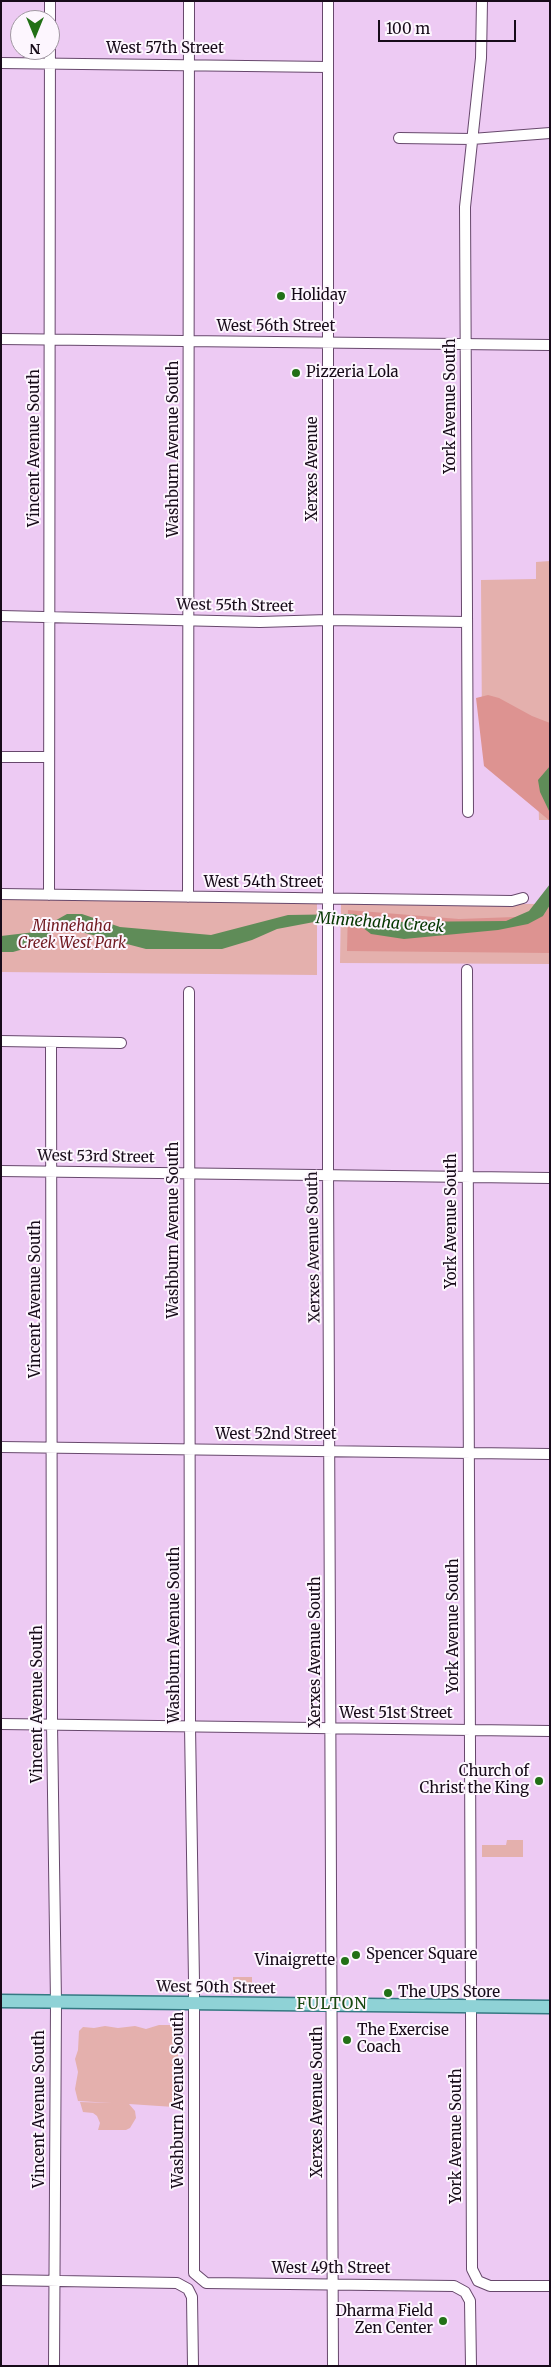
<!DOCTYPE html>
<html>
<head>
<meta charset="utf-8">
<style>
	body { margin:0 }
	#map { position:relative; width:551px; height:2367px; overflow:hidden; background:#edcaf3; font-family:Merriweather,serif }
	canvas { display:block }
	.frame { position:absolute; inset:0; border:2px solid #170b19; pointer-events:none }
	.north { position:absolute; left:10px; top:10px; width:50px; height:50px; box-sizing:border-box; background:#fdf6fe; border:1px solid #a198a2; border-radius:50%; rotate:180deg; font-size:14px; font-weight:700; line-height:20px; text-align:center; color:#170b19 }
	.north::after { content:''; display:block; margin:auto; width:18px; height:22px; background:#227016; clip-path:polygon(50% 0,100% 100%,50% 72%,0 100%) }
	.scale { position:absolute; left:378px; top:20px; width:138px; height:22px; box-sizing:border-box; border:2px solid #170b19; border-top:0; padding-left:6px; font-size:15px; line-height:18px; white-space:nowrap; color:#170b19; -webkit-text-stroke:4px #fdf6fe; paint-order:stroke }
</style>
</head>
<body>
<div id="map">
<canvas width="551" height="2367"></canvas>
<div class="frame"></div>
<div class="north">N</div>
<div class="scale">100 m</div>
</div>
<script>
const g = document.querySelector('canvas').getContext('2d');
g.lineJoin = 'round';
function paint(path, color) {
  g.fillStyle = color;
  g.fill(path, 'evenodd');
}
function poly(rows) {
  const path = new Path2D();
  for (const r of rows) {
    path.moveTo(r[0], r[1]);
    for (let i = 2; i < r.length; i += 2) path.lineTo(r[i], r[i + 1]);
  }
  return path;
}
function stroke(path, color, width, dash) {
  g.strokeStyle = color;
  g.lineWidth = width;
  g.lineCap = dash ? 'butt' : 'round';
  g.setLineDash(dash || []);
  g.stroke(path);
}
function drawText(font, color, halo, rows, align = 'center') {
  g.font = font + ' Merriweather,serif';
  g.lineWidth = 4;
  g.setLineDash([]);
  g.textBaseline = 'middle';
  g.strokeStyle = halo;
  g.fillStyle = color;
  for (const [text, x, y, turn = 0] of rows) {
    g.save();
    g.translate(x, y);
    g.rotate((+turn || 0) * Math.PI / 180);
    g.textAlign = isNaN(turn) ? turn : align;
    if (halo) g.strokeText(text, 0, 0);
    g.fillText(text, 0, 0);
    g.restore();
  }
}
const green = poly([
	[550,561,550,820,539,820,538,786,482,732,481,580,536,579,536,562],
	[1,898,317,903,317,975,1,972],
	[341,903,550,904,550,964,340,963],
	[507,1840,523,1840,523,1857,482,1857,482,1845,506,1845],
	[233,1977,252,1977,252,1992,233,1992],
	[159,2025,171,2025,178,2040,178,2104,174,2107,129,2104,135,2111,136,2118,130,2128,126,2130,98,2130,100,2123,97,2116,93,2113,83,2112,80,2102,112,2103,78,2101,75,2089,78,2072,75,2059,78,2050,79,2031,83,2027,94,2028,105,2026,118,2028,135,2026,146,2029]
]);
const forest = poly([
	[488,695,499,698,532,716,550,723,550,821,484,766,476,698],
	[550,905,550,953,347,951,348,910,459,919,543,916]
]);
const water = poly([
	[550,766,550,813,540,792,538,780],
	[550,884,550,905,543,916,528,924,498,930,404,939,371,934,362,927,350,923,314,922,277,929,252,940,222,949,146,949,66,928,56,929,41,944,13,952,1,952,1,936,35,932,67,914,82,914,120,927,211,935,288,915,352,914,393,922,506,921,529,911]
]);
const pier = poly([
	[317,912,341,912,340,926,317,925]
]);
const minor = poly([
	[328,1,328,1166,333,2366],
	[1,63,328,67],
	[399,138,472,139,550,133],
	[1,339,550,345],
	[1,616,260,622,328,620,467,622],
	[1,757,49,757],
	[468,812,465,207,481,58,482,1],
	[1,894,512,901,523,898],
	[49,895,50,1],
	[188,897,189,1],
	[467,970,472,2269,478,2281,490,2286,550,2286],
	[189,992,190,1726,194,1981,194,2273,206,2283,454,2286,465,2292,470,2301,471,2366],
	[1,1041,121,1043],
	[51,1042,52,1724,56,2003,54,2366],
	[1,1171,550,1178],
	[1,1447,550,1454],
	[1,1724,550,1731],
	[1,2280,177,2283,188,2289,192,2297,193,2366]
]);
const major = poly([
	[1,2001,550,2007]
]);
const markers = [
	[281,296,5,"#227016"],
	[296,373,5,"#227016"],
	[539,1781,5,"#227016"],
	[356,1955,5,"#227016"],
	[345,1961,5,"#227016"],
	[388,1993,5,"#227016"],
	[347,2040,5,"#227016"],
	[443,2321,5,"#227016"]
];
const streetNames = [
	["West 57th Street",165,49],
	["West 56th Street",276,327],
	["York Avenue South",451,406,-90],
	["Vincent Avenue South",35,448,-90],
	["Washburn Avenue South",174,449,-90],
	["Xerxes Avenue",313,469,-90],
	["West 55th Street",235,606,1],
	["West 54th Street",263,883],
	["West 53rd Street",96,1157,1],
	["York Avenue South",452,1221,-90],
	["Washburn Avenue South",174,1230,-90],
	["Xerxes Avenue South",314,1247,-91],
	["Vincent Avenue South",36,1299,-90],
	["West 52nd Street",276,1435],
	["York Avenue South",454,1626,-90],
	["Washburn Avenue South",175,1635,-90],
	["Xerxes Avenue South",316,1652,-90],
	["Vincent Avenue South",38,1704,-90],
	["West 51st Street",396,1714],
	["West 50th Street",216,1988,1],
	["Washburn Avenue South",179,2100,-90],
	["Xerxes Avenue South",318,2102,-90],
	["Vincent Avenue South",40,2109,-90],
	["York Avenue South",457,2136,-90],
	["West 49th Street",331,2269]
];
const poiNames = [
	["Holiday",291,296],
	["Pizzeria Lola",306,373],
	["Church of",529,1772,"right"],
	["Christ the King",529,1789,"right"],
	["Spencer Square",366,1955],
	["Vinaigrette",335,1961,"right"],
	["The UPS Store",398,1993],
	["The Exercise",357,2031],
	["Coach",357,2048],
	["Dharma Field",433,2312,"right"],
	["Zen Center",433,2329,"right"]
];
const parkNames = [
	["Minnehaha",72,927],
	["Creek West Park",72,944]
];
const waterNames = [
	["Minnehaha Creek",380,923,4]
];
const neighbourhoodNames = [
	["FULTON",332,2004]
];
paint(green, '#e4b0ad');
paint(forest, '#dd9391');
paint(water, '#5f8c58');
paint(pier, '#edcaf3');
stroke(minor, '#67486c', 12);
stroke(major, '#347982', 15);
stroke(minor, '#fff', 10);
stroke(major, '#8fd2d6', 12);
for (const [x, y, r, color] of markers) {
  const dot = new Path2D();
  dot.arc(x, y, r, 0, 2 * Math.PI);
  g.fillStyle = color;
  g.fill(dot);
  stroke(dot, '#fdf6fe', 2);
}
drawText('15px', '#170b19', '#fdf6fe', streetNames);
drawText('15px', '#170b19', '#fdf6fe', poiNames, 'left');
drawText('italic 15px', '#711a21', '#fdf6fe', parkNames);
drawText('italic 16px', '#053600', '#fdf6fe', waterNames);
g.letterSpacing = '1px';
drawText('16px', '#184911', '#fdf6fe', neighbourhoodNames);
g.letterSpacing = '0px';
</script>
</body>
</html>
